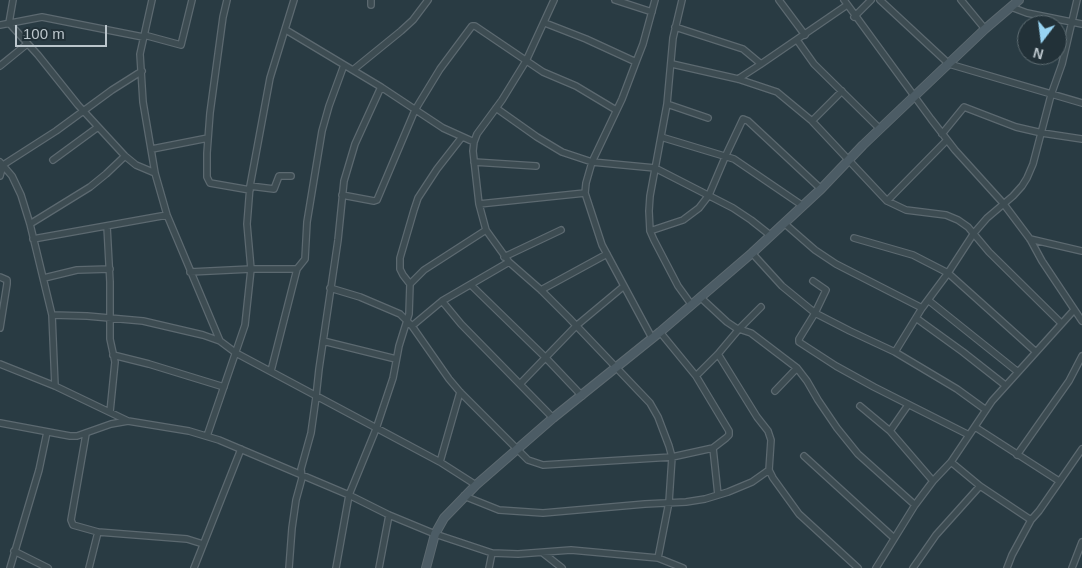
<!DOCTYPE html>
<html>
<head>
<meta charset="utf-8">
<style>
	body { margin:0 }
	#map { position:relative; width:1082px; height:568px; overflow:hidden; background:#293b43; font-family:Arial,sans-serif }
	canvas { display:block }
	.north { position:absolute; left:1017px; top:15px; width:50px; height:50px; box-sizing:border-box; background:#223138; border:1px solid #5f6d73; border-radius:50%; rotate:195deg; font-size:14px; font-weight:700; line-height:20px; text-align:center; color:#bbc6cc }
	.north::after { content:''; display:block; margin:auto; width:18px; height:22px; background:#98d4f3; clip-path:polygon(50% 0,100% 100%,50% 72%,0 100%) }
	.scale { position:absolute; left:15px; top:25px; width:92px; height:22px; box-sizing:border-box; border:2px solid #bbc6cc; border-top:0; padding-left:6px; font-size:15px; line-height:18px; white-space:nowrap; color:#bbc6cc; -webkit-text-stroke:4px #223138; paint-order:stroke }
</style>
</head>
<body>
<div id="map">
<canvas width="1082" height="568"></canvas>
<div class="north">N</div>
<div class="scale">100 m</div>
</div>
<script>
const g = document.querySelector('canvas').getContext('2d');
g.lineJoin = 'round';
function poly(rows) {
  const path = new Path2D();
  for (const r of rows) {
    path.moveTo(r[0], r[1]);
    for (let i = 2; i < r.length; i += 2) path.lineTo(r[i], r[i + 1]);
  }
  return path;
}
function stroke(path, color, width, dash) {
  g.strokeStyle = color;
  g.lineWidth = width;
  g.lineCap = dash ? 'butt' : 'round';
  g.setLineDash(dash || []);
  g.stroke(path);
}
const street = poly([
	[13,0,9,23,38,55,78,105,125,156,136,165,155,173],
	[152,0,140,54,143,102,155,173,167,215,220,341,236,353,440,462,476,485],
	[227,0,223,17,210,113,207,153,207,177,210,183,250,190],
	[554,0,526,61,502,100,477,134,474,142,473,151,479,204,486,230,509,262,541,290,569,318,650,403,658,417,669,446,672,457,669,502,658,558],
	[615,0,652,12],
	[682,0,673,38,667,104,650,196,649,211,650,231,654,240,678,286,691,304],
	[779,0,805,35],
	[844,0,931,119,955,150,1003,203,1030,239,1042,261,1082,321],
	[880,0,949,64,1082,103],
	[961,0,985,29],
	[371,5,371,0],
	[1011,7,1027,13,1082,24],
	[854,17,871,0],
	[545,23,586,39,636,62],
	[0,25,42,17,143,37],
	[675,27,743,49,761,64],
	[286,30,381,87,443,128,474,142],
	[144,35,181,45,192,0],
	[797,40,814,64,880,129],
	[672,64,738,79,777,92,812,121,887,201,906,210,946,215,958,220,968,227,989,252,1061,323],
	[0,66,27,44],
	[353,70,401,31,413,20,428,0],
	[738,79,761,64,847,5],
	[667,104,708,118],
	[496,108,537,137,562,152,592,162,655,168,733,208,751,220,770,235],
	[812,121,842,91],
	[942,134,964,107,1016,127,1042,133,1082,139],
	[661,137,734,159,803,206],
	[152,149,208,138],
	[53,160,98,127],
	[0,162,12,176,21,195,30,224,52,315,55,386],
	[474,162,536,166],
	[0,176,3,165,56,131,112,90,142,71],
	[250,186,274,189,279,176,291,176],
	[342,195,374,201,377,200,415,110,440,69,472,26,475,26,543,72,576,86,616,110],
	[887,201,947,140],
	[479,204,585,193],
	[784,223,815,250,836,264,922,308],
	[30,224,90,187,106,174,125,156],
	[107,226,110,282,110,339,115,362,110,412],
	[650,231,683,220,699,208,709,195,726,155,743,119,748,121,821,189],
	[854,238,913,255,948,273,1036,352],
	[33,239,167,215],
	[1030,239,1082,251],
	[752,253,782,286,815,313,850,331,895,352,957,389,986,410],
	[504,257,561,230],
	[190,272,251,269,297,269],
	[0,277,7,280,7,284,0,328],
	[44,278,77,270,110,269],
	[813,281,826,290,815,313,799,339,799,342,836,366,874,387,969,435],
	[410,284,403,275,400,269,400,258,414,210,418,198,437,169,462,137],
	[471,285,546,358,582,396],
	[330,288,360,297,400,314,412,326,449,379,460,392,528,460,543,465,672,457,713,448,726,438,729,435,729,431,696,376,660,332],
	[541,290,607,254],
	[700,297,727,322,736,328,751,333,797,368,807,381,818,400,837,428,858,454,915,505],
	[928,300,1018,372],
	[442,301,461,324,553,418],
	[52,315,87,316,143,321,203,335,220,341],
	[916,318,963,352,1005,385],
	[412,326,442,301,509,262],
	[652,338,602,245,585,193,586,183,592,162,622,99,636,62,643,44,655,0],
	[323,341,396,359],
	[895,352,922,308,948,273,974,233,987,218,1013,196,1022,186,1027,178,1033,164,1051,95,1062,64,1077,0],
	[718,354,757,417,768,431,771,440,769,470,773,478,799,514,858,568],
	[113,355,149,364,224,387],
	[0,364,55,386,128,421,189,431,219,440,349,495,389,515,435,534,492,553,518,554,571,550,658,558,683,568],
	[271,371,297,269,305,259,307,222,322,131,329,106,344,65],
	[696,376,718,354,739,329,761,307],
	[520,384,576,326,624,286],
	[775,391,797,368],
	[860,406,890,431,933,481],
	[0,423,70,436,77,436,111,424,128,421],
	[975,427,1059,481],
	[890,431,908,405],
	[86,434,71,520,73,525,98,532,187,539,203,544],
	[207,436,245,325,251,269,247,224,250,186,270,78,294,0],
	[713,448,718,495],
	[1017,455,1069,381,1082,356],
	[804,456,894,538],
	[440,462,460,392],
	[951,462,980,486,1031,520],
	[464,496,499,510,543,513,645,504,686,502,705,499,728,492,752,482,769,470],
	[14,551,48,568],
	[543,553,562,568],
	[10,568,39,470,47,432],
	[89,568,98,532],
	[194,568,241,449],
	[289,568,292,528,296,500,302,478,301,469,311,433,316,397,319,369,338,240,344,181,355,144,381,87],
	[336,568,349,495,376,429,393,378,399,346,409,314,410,284,424,270,486,230],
	[379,568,389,515],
	[489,568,492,553],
	[876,568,915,505,933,481,951,462,992,401,1074,310],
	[913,568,936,535,980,486],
	[1007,568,1012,555,1031,520,1039,511,1082,449],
	[1072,568,1082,542]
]);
const secondary = poly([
	[426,568,435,534,444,518,476,485,553,418,660,332,752,253,821,189,863,145,985,29,1019,0]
]);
stroke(street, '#5c6970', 8);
stroke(secondary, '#5c6970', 10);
stroke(street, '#3d4c52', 5.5);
stroke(secondary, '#4c5c65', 8);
</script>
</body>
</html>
